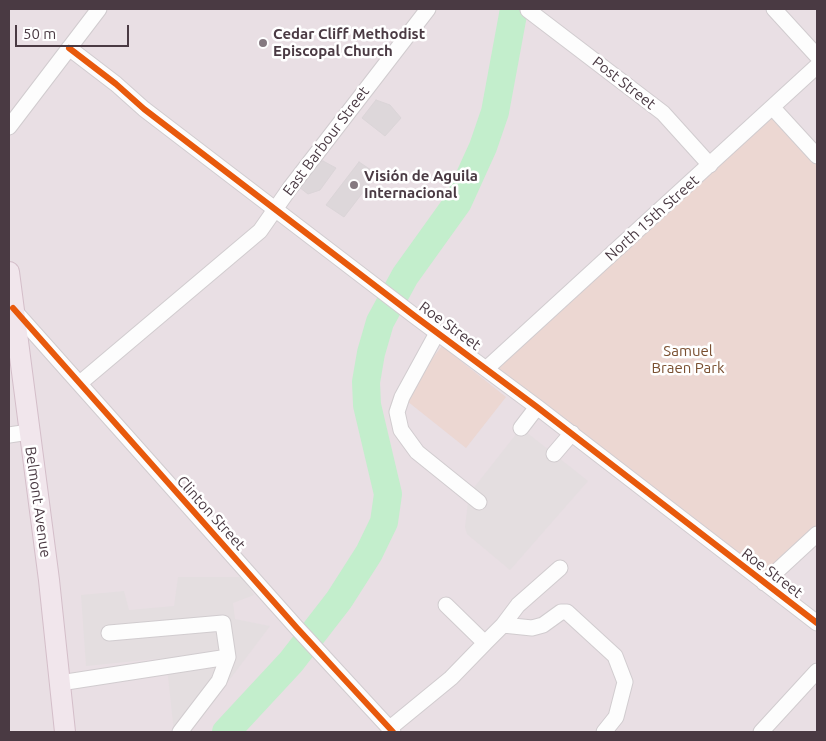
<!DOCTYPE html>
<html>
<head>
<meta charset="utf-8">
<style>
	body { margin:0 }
	#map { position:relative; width:826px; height:741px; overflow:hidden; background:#f3eff1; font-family:Ubuntu,sans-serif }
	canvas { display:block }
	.frame { position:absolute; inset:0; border:10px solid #4a3a43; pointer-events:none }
	.scale { position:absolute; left:15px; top:25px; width:114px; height:22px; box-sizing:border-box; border:2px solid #4a3a43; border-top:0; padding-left:6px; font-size:15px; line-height:18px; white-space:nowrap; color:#4a3a43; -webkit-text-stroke:4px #fff; paint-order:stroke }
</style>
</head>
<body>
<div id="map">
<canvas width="826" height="741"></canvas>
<div class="frame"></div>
<div class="scale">50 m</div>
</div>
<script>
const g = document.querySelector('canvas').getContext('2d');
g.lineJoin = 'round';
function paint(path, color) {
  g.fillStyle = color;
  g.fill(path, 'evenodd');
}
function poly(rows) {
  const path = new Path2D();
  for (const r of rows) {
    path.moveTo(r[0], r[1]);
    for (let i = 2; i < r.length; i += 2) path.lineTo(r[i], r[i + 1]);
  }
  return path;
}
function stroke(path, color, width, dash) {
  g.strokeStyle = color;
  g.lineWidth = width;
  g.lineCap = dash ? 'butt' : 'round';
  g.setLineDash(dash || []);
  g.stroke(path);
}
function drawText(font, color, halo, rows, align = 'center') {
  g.font = font + ' Ubuntu,sans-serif';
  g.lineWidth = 5;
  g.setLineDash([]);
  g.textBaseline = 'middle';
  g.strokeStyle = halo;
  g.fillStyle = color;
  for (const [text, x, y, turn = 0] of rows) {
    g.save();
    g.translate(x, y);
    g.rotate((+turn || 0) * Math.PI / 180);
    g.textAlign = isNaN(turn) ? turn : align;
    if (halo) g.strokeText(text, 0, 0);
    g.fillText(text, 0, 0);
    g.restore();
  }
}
const residential = poly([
	[9,9,817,9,817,732,9,732]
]);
const green = poly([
	[774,106,817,155,817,539,768,585,487,368],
	[442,346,506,397,466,448,402,397]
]);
const parking = poly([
	[521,428,588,481,510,570,467,534,465,527,469,494],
	[178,577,242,577,254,595,233,603,235,619,270,626,190,732,174,732,166,658,86,666,81,595,124,591,129,610,174,606]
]);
const river = poly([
	[226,732,291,662,339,600,369,553,384,522,388,494,367,405,366,382,371,353,380,322,405,276,458,202,483,147,495,112,514,9]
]);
const building = poly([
	[376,100,390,105,401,118,385,136,362,118,376,100],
	[323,161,336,168,320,190,308,194,299,187,316,162,323,161],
	[359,162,377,174,344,217,326,205,359,162]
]);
const minor = poly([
	[774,9,817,56],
	[528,10,663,113,710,165],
	[69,48,116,84,144,109,416,317,537,407,817,623],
	[773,108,817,156],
	[9,127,99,9],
	[12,308,297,628,393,732],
	[437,333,402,397,397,412,401,430,417,452,479,502],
	[486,369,817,66],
	[80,383,260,231,290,188,428,9],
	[521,428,537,407],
	[9,435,29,432],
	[554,454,572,433],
	[764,583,817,534],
	[503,625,518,605,560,568],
	[485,643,503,625,532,628,543,625,561,612,567,612,615,656,625,682,616,717,604,732],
	[60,683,228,657,223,623,109,633],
	[390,728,451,678,485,643,446,605],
	[180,732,219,681,228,657],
	[761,732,817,671]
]);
const major = poly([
	[9,272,49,580,65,732]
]);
const cycleway = poly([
	[69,48,116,84,144,109,416,317,537,407,817,623],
	[13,308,297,628,393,732]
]);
const markers = [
	[263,43,5,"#857980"],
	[354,185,5,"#857980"]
];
const poiNames = [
	["Cedar Cliff Methodist",273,34],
	["Episcopal Church",273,51],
	["Visión de Aguila",364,176],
	["Internacional",364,193]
];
const streetNames = [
	["Post Street",624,83,38],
	["East Barbour Street",326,141,-53],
	["North 15th Street",652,218,-42],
	["Roe Street",450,326,36],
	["Belmont Avenue",38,502,82],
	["Clinton Street",211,513,48],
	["Roe Street",772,573,37]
];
const parkNames = [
	["Samuel",688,351],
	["Braen Park",688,368]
];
paint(residential, '#e9dfe4');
paint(green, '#ecd7d2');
paint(parking, '#e4dee0');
stroke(river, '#c3eecc', 28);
paint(building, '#ddd7da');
stroke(building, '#dbd5d8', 1);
stroke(minor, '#d1cccf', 17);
stroke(major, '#d4bec9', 22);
stroke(minor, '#fdfdfd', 15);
stroke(major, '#f1e6ec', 20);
stroke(cycleway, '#e8590c', 6);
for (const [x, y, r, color] of markers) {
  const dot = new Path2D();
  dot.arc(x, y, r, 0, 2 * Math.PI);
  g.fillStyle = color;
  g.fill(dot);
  stroke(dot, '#fff', 2);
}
drawText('bold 15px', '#4a3a43', '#fff', poiNames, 'left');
drawText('15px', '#4a3a43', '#fff', streetNames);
drawText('15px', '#794f30', '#fff', parkNames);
</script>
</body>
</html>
